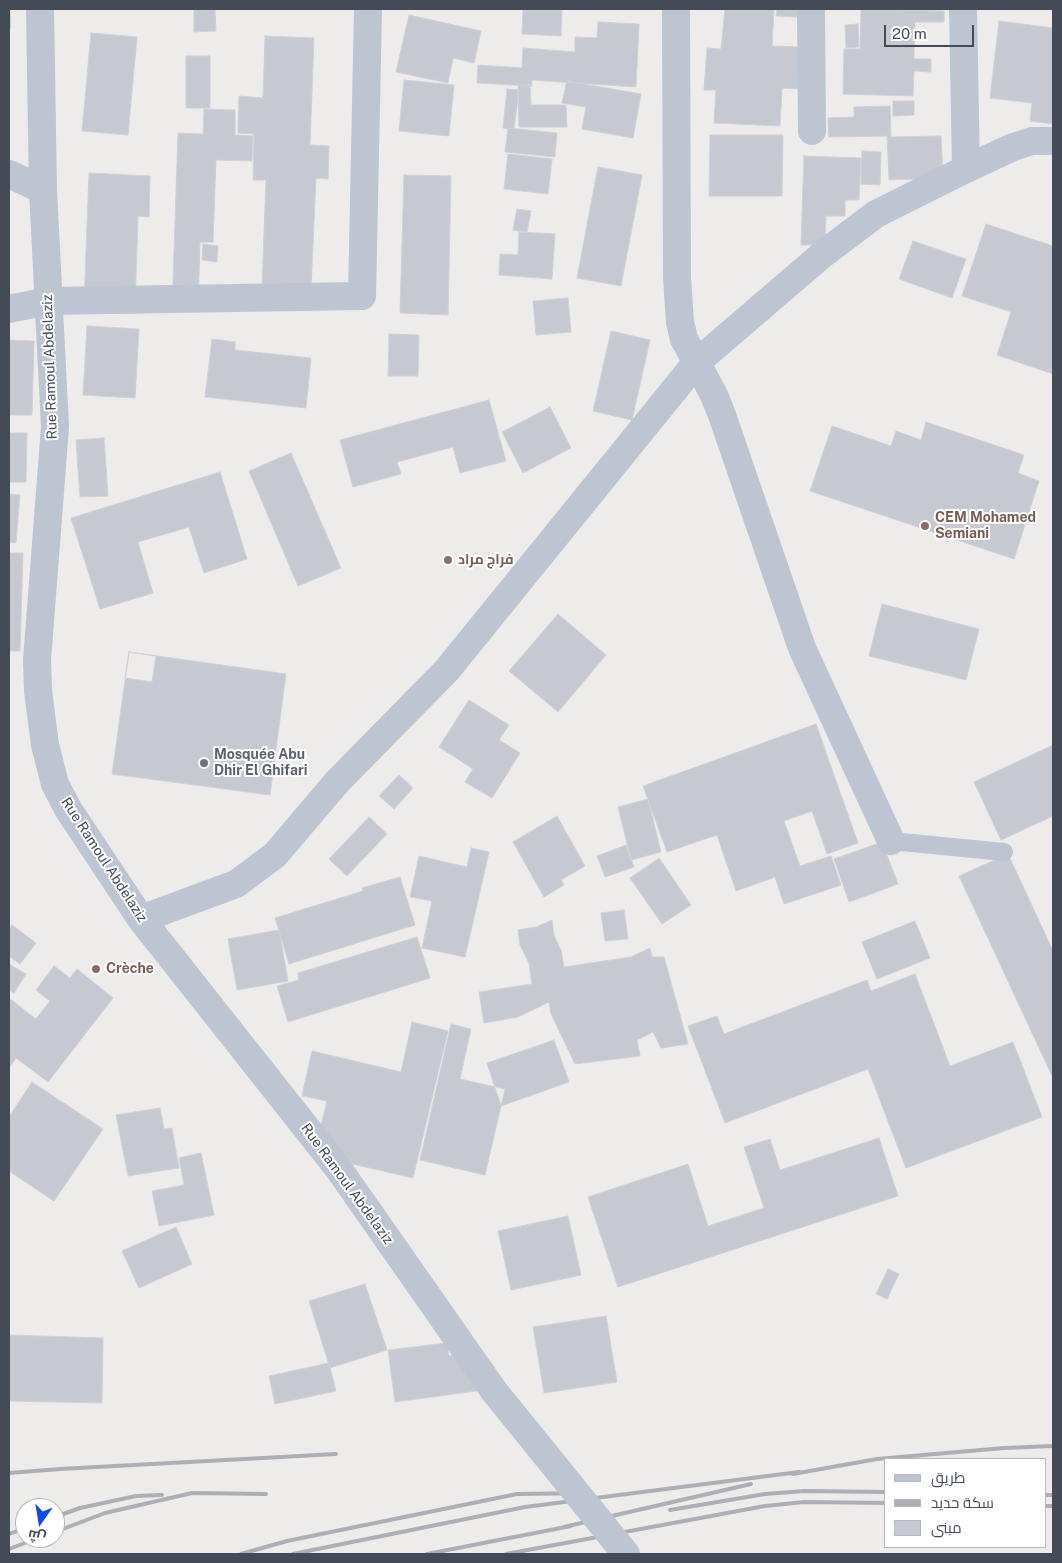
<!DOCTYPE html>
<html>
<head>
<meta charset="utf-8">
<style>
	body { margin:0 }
	#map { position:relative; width:1062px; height:1563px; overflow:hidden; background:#eeebeb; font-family:"Public Sans",Cairo,sans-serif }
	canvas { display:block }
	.frame { position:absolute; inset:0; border:10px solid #434b59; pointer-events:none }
	.legend { position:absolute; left:884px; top:1458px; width:162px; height:90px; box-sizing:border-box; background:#fff; border:1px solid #b4b7bd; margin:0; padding:6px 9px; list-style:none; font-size:15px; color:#434b59 }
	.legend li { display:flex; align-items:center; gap:10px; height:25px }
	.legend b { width:25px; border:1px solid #b4b7bd }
	.north { position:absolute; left:15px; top:1498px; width:50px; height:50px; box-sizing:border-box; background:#fff; border:1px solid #b4b7bd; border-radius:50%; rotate:193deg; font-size:14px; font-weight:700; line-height:20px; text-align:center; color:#434b59 }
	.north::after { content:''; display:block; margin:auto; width:18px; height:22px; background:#1048e4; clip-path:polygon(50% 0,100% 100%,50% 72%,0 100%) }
	.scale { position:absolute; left:884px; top:25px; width:90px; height:22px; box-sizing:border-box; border:2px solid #434b59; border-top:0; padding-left:6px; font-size:15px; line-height:18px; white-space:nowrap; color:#434b59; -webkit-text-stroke:4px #fff; paint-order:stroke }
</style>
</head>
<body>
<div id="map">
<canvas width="1062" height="1563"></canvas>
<div class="frame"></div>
<ul class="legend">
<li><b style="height:6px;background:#bdc4d2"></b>طريق</li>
<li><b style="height:6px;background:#adafb6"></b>سكة حديد</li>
<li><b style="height:14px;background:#c7c9d2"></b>مبنى</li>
</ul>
<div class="north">ش</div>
<div class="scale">20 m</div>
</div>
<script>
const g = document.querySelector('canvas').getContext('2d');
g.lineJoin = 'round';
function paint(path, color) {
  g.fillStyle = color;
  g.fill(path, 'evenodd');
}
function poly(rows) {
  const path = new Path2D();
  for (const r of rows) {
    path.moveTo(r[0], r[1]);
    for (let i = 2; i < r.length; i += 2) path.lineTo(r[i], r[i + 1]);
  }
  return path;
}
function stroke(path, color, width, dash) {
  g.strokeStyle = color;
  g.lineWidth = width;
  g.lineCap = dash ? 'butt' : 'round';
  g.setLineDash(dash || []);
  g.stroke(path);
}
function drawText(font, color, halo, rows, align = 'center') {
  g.font = font + ' "Public Sans",Cairo,sans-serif';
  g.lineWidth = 4;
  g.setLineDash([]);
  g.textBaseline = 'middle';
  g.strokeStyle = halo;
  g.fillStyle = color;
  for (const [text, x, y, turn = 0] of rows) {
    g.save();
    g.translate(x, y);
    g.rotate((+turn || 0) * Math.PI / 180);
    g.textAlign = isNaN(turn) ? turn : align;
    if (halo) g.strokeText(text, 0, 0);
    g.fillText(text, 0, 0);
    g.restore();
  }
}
const building = poly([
	[9,9,10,9,11,28,9,28,9,9],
	[194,9,215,9,216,31,194,32,194,9],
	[523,9,562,9,561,36,522,34,523,9],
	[725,9,774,9,772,46,801,47,799,89,782,88,780,126,714,123,716,90,704,90,707,48,721,49,725,9],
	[777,9,798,9,797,17,776,16,777,9],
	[861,9,944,11,944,22,915,22,914,59,931,59,931,72,914,71,913,96,843,94,844,49,860,49,861,9],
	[409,15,481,31,474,63,453,58,448,83,396,72,409,15],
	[999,21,1053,28,1053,124,1030,121,1032,103,990,98,999,21],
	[598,22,639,24,636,87,532,80,532,86,477,83,478,65,522,68,523,48,575,52,575,37,597,38,598,22],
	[858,24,859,47,846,48,845,25,858,24],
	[91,33,137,37,128,135,82,131,91,33],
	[265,36,314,38,310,145,329,146,328,179,316,178,311,289,262,287,266,180,253,180,254,134,238,133,239,96,263,98,265,36],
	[186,56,210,56,210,108,186,108,186,56],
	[404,80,454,85,449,136,399,131,404,80],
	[567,81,641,94,633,138,582,129,586,107,562,103,567,81],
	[518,85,530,85,531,105,566,105,567,127,519,127,518,85],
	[507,89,519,90,514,129,503,128,507,89],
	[893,101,914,101,914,115,893,116,893,101],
	[890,106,891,137,941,136,943,178,889,180,887,136,829,137,828,118,854,117,854,107,890,106],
	[204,109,235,110,235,135,253,136,252,161,216,160,213,242,200,242,198,311,172,310,178,133,203,134,204,109],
	[508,128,557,133,555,157,505,152,508,128],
	[710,135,783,135,782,196,709,196,710,135],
	[862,151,881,152,880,185,861,184,862,151],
	[508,154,552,159,548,194,504,189,508,154],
	[804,156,861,158,859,200,845,200,845,216,826,216,825,245,801,245,804,156],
	[598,167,642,175,621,286,577,278,598,167],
	[89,173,150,176,149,217,138,216,135,307,84,305,89,173],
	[404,175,451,176,448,315,400,313,404,175],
	[517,209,531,211,527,232,513,230,517,209],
	[986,224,1053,246,1053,374,997,355,1011,312,962,296,986,224],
	[519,232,555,234,552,279,499,275,500,254,518,255,519,232],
	[913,241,966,259,952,298,899,279,913,241],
	[203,244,218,246,217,262,202,260,203,244],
	[568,298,571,332,536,335,533,301,568,298],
	[87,326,139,329,135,398,83,395,87,326],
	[611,331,650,340,632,420,593,411,611,331],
	[389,334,419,335,418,376,388,376,389,334],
	[212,339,235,342,235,350,311,358,306,408,205,397,212,339],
	[9,340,34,341,32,415,9,415,9,340],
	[489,400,506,461,460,473,453,447,397,462,401,474,353,487,340,440,489,400],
	[550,407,571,448,523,473,502,432,550,407],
	[926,422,1024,455,1018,473,1039,481,1014,559,810,491,832,426,891,446,896,431,921,440,926,422],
	[9,433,27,433,26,482,9,482,9,433],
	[104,438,108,496,80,497,76,440,104,438],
	[291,453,341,568,298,586,249,471,291,453],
	[220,472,247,559,204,573,189,527,138,542,153,593,100,609,71,518,220,472],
	[9,494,20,495,16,543,9,542,9,494],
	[9,553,23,553,20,651,9,651,9,553],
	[882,604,979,629,966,680,869,656,882,604],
	[558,614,606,655,558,712,509,671,558,614],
	[129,652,286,674,270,795,112,774,129,652],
	[129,652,156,656,152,682,125,678,129,652],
	[469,700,509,725,499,740,520,753,492,798,465,782,473,769,439,747,469,700],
	[816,724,858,843,827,854,812,811,784,821,800,866,831,856,841,885,784,904,775,877,736,891,717,835,667,852,643,786,816,724],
	[1053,745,1053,816,1001,840,974,782,1053,745],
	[399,775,413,788,394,809,379,796,399,775],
	[648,799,661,852,631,860,618,807,648,799],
	[557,816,585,866,561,880,564,885,544,897,513,842,557,816],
	[369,817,387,834,347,876,329,859,369,817],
	[882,842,898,884,849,902,834,859,882,842],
	[626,845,634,867,605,877,597,856,626,845],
	[471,848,489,852,465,957,422,948,432,901,410,897,419,856,467,867,471,848],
	[1008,854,1053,951,1053,1078,959,876,1008,854],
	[659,858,691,905,662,924,630,878,659,858],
	[400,877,415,925,289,964,275,918,363,891,362,888,400,877],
	[624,910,628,939,605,941,601,913,624,910],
	[552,920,554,936,561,950,564,967,631,957,650,948,652,957,664,957,688,1044,661,1048,653,1032,637,1040,640,1056,575,1064,551,1014,549,1002,518,1017,484,1023,479,992,532,984,529,963,520,945,518,930,536,927,552,920],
	[915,921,930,958,877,979,862,942,915,921],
	[12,925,36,943,20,964,9,956,9,930,12,925],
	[279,930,288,981,237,990,228,939,279,930],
	[417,937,430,978,288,1022,277,986,299,980,298,973,417,937],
	[9,964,26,974,14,993,9,990,9,964],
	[54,966,70,978,77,969,113,998,48,1082,16,1058,9,1068,9,998,36,1019,50,1001,36,990,54,966],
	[915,974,950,1066,1013,1042,1042,1117,906,1168,868,1069,725,1123,688,1026,717,1016,724,1034,867,980,871,991,915,974],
	[412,1022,448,1031,413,1178,314,1155,327,1101,302,1096,312,1051,401,1072,412,1022],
	[451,1024,471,1029,460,1079,505,1089,485,1175,420,1160,451,1024],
	[554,1040,569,1082,501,1106,487,1063,554,1040],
	[32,1082,103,1129,54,1201,9,1171,9,1117,32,1082],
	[160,1108,164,1129,172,1128,179,1168,128,1176,116,1115,160,1108],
	[879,1138,898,1196,618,1287,588,1197,688,1164,708,1226,764,1208,744,1147,770,1139,780,1170,879,1138],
	[201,1153,214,1215,159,1226,152,1191,184,1185,179,1158,201,1153],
	[568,1216,581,1275,511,1290,498,1231,568,1216],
	[176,1227,192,1264,139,1288,122,1251,176,1227],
	[888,1269,899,1274,887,1299,876,1294,888,1269],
	[365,1284,387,1350,330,1368,309,1301,365,1284],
	[606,1316,617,1382,544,1393,533,1327,606,1316],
	[9,1335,103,1338,102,1403,9,1401,9,1335],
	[447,1343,449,1356,478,1352,484,1390,395,1402,388,1350,447,1343],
	[329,1363,336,1391,275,1404,269,1376,329,1363]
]);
const service = poly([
	[891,841,1004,852]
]);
const minor = poly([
	[676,9,677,277,680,322,684,339,714,395,722,415,802,648,891,841],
	[811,9,812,131],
	[963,9,966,169],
	[9,174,43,190],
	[9,309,48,301,362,296,368,9],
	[141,919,236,884,275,855,337,782,447,670,696,363,823,254,876,214,966,169,1013,147,1032,141,1053,141]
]);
const tertiary = poly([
	[40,9,43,190,55,427,37,660,38,691,45,745,55,784,68,809,141,919,338,1168,494,1391]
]);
const rail = poly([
	[9,1473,60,1469,336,1454],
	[793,1474,877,1459,1004,1448,1053,1446],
	[1046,1495,1053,1495],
	[1046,1506,1053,1506],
	[670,1510,765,1494,804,1491,886,1492],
	[55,1517,80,1508,136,1496,162,1495],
	[564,1527,751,1484],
	[55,1532,105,1513,192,1493,266,1494],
	[9,1534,25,1528],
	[9,1549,38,1538],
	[241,1554,287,1541,517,1494,591,1493],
	[293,1554,525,1507,799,1472],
	[427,1554,571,1526],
	[506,1554,765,1506,804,1502,886,1503]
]);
const tertiaryBridge = poly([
	[494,1391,626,1554]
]);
const markers = [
	[925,526,5,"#8d6e63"],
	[448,560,5,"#8d6e63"],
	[204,763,5,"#6b7280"],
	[96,969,5,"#8d6e63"]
];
const streetNames = [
	["Rue Ramoul Abdelaziz",50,367,-92],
	["Rue Ramoul Abdelaziz",104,860,57],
	["Rue Ramoul Abdelaziz",347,1184,54]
];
const educationNames = [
	["CEM Mohamed",935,518],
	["Semiani",935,534],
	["فراج مراد",458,560],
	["Crèche",106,969]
];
const worshipNames = [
	["Mosquée Abu",214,755],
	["Dhir El Ghifari",214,771]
];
paint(building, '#c7c9d2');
stroke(building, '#cfd0d8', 1);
stroke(service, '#bdc4d2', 18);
stroke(minor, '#bdc4d2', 28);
stroke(tertiary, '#bdc4d2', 28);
stroke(rail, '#adafb6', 4);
stroke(tertiaryBridge, '#bdc4d2', 28);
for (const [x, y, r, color] of markers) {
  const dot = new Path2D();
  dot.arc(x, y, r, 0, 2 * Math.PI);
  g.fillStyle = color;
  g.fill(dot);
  stroke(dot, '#fff', 2);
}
drawText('14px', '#434b59', '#fff', streetNames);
drawText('bold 14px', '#785e54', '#fff', educationNames, 'left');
drawText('bold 14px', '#5b616d', '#fff', worshipNames, 'left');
</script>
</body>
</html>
